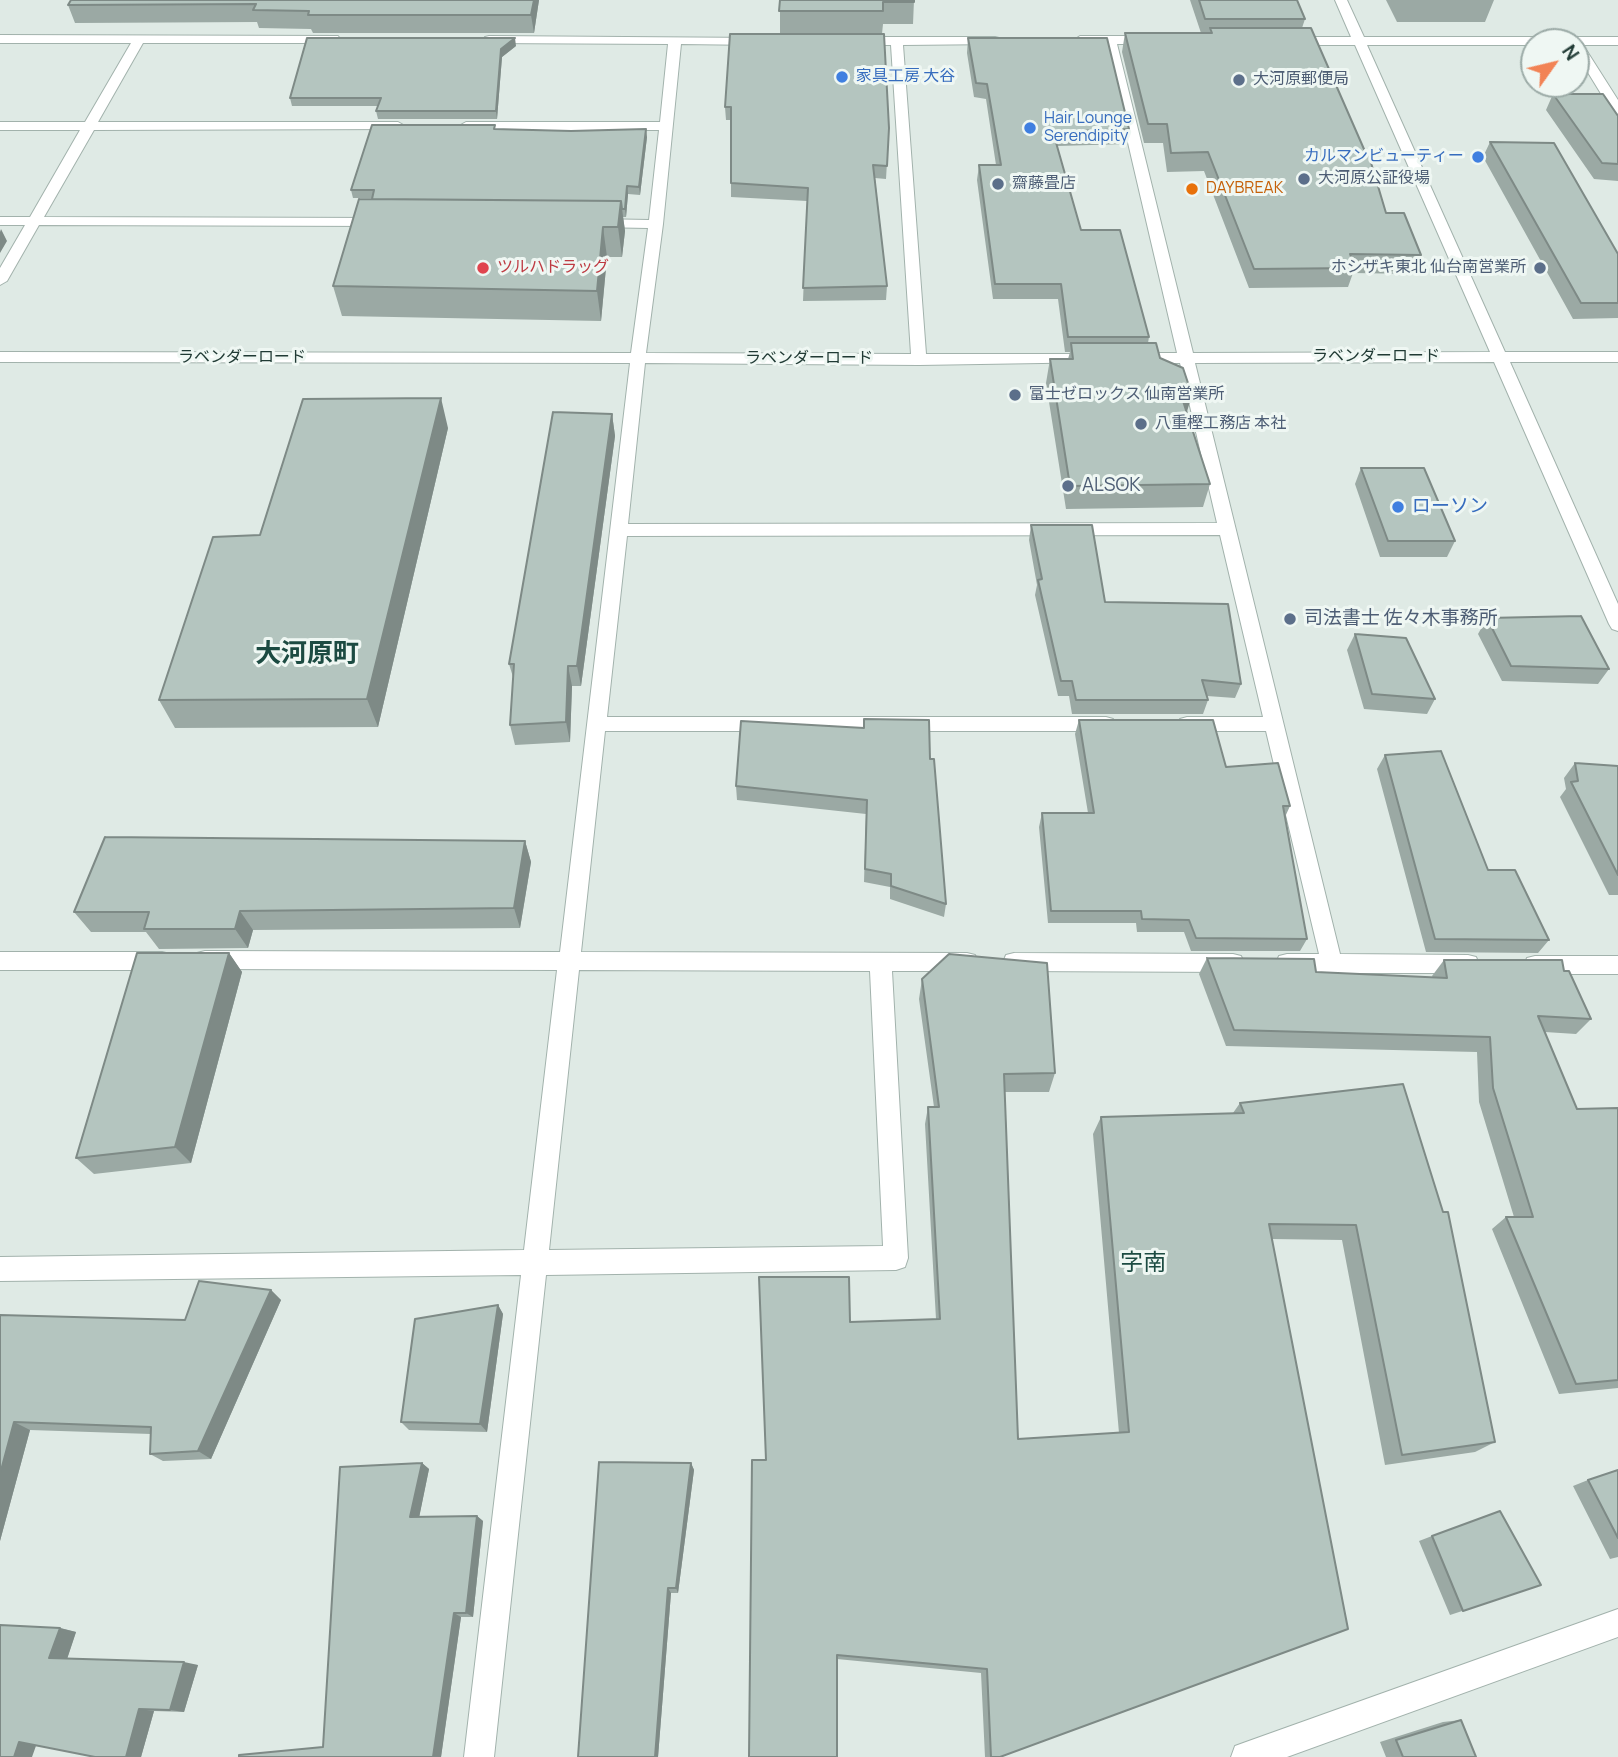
<!DOCTYPE html>
<html>
<head>
<meta charset="utf-8">
<style>
	body { margin:0 }
	#map { position:relative; width:1618px; height:1757px; overflow:hidden; background:#dfeae5; font-family:Manrope,sans-serif }
	canvas { display:block }
	.north { position:absolute; left:1520px; top:28px; width:70px; height:70px; box-sizing:border-box; background:#eff7f3; border:2px solid #9caba7; border-radius:50%; rotate:56deg; font-size:19px; font-weight:700; line-height:28px; text-align:center; color:#203a34 }
	.north::after { content:''; display:block; margin:auto; width:24px; height:32px; background:#f28355; clip-path:polygon(50% 0,100% 100%,50% 72%,0 100%) }
</style>
</head>
<body>
<div id="map">
<canvas width="1618" height="1757"></canvas>
<div class="north">N</div>
</div>
<script>
const g = document.querySelector('canvas').getContext('2d');
g.lineJoin = 'round';
function poly(rows) {
  const path = new Path2D();
  for (const r of rows) {
    path.moveTo(r[0], r[1]);
    for (let i = 2; i < r.length; i += 2) path.lineTo(r[i], r[i + 1]);
  }
  return path;
}
function stroke(path, color, width, dash) {
  g.strokeStyle = color;
  g.lineWidth = width;
  g.lineCap = dash ? 'butt' : 'round';
  g.setLineDash(dash || []);
  g.stroke(path);
}
function paint(path, color) {
  g.fillStyle = color;
  g.fill(path, 'evenodd');
}
function drawText(font, color, halo, rows, align = 'center') {
  g.font = font + ' Manrope,"Noto Sans JP",sans-serif';
  g.lineWidth = 6;
  g.setLineDash([]);
  g.textBaseline = 'middle';
  g.strokeStyle = halo;
  g.fillStyle = color;
  for (const [text, x, y, turn = 0] of rows) {
    g.save();
    g.translate(x, y);
    g.rotate((+turn || 0) * Math.PI / 180);
    g.textAlign = isNaN(turn) ? turn : align;
    if (halo) g.strokeText(text, 0, 0);
    g.fillText(text, 0, 0);
    g.restore();
  }
}
const minor = poly([
	[1335,0,1347,0,1364,37,1618,37,1618,45,1583,45,1618,100,1618,114,1611,110,1576,53,1576,42,1534,42,1534,45,1367,45,1505,352,1618,352,1618,362,1510,362,1618,604,1618,631,1612,629,1609,624,1494,362,1195,363,1340,954,1468,955,1476,957,1479,964,1476,971,1468,973,1332,973,1287,972,1279,970,1276,963,1279,956,1287,954,1319,954,1266,731,1187,731,1180,729,1177,724,1180,719,1187,717,1263,717,1220,535,627,536,607,717,1106,717,1113,719,1116,724,1113,729,1106,731,605,731,581,952,967,953,975,955,978,962,975,969,967,971,892,971,908,1258,905,1267,896,1270,546,1275,494,1757,464,1757,521,1275,0,1281,0,1257,524,1250,557,970,205,969,197,967,194,960,197,953,205,951,560,952,630,363,0,362,0,352,631,353,648,228,595,227,588,223,595,219,649,220,659,130,466,130,459,126,466,122,660,122,668,44,485,43,485,37,489,36,761,38,763,41,757,45,681,44,663,224,646,353,911,354,891,45,856,45,850,41,856,37,995,37,999,38,999,44,903,45,926,354,1097,354,1103,356,1105,359,1103,362,919,365,645,363,628,524,1217,523,1180,363,1133,363,1125,358,1133,353,1177,353,1105,44,1080,44,1074,40,1080,36,1153,36,1159,40,1153,44,1117,44,1193,353,1490,352,1355,45,1290,45,1284,41,1290,37,1351,37,1335,0],
	[579,970,870,971,883,1246,549,1250,579,970],
	[0,35,338,36,340,39,334,43,143,43,98,122,398,122,405,126,403,129,94,130,44,217,381,218,388,222,381,226,39,225,7,281,0,285,0,268,25,225,0,225,0,217,30,217,80,130,0,130,0,122,85,122,131,43,0,43,0,35],
	[0,952,162,952,170,954,173,961,170,968,162,970,0,970,0,952],
	[1014,953,1233,954,1241,956,1244,963,1241,970,1233,972,1014,971,1006,969,1003,962,1006,955,1014,953],
	[1535,956,1618,956,1618,974,1535,974,1527,972,1524,965,1527,958,1535,956],
	[1618,1609,1618,1637,1287,1757,1231,1757,1235,1746,1246,1742,1618,1609]
]);
const wall = poly([
	[539,0,534,33,313,33,311,29,259,28,257,22,75,23,68,5],
	[780,0,914,0,913,24,883,24,882,34,780,34],
	[1190,0,1297,0,1305,19,1302,28,1386,213,1421,255,1414,274,1353,273,1348,287,1249,288,1204,171,1167,172,1163,143,1144,143,1122,52,1125,33,1201,33],
	[1386,0,1494,0,1485,22,1397,22],
	[730,34,889,128,886,179,875,178,887,286,886,300,803,301,807,201,731,197,731,120,726,120,725,107],
	[968,38,1129,129,1126,144,1057,146,1081,230,1149,337,1148,343,1160,358,1187,413,1210,484,1203,507,1066,509,1046,383,1050,359,1068,359,1070,352,1065,352,1058,299,993,299,977,180,979,165,996,165,986,99,974,97,967,53],
	[516,46,502,57,497,119,378,119,376,111,378,106,292,106,290,98],
	[1553,94,1618,116,1618,181,1594,179,1546,110],
	[495,125,495,129,647,137,640,195,628,194,626,217,623,217,625,231,622,257,607,257,601,321,342,316,333,286,372,198,353,198,351,190],
	[1490,142,1618,254,1618,318,1573,319,1483,157],
	[612,414,615,436,581,686,572,686,570,742,515,745,510,725,513,677,509,664],
	[448,428,378,727,175,728,159,700,260,535],
	[1361,468,1455,541,1447,557,1380,557,1355,484],
	[1031,525,1105,602,1241,684,1235,698,1207,696,1208,700,1203,714,1072,714,1069,696,1058,696,1035,595,1037,585,1029,540],
	[1487,618,1609,669,1598,684,1502,681,1478,634],
	[1355,634,1435,699,1427,714,1364,709,1347,650],
	[1079,720,1226,767,1290,806,1285,817,1307,939,1300,951,1191,951,1184,932,1137,932,1136,923,1048,923,1039,827,1042,813,1088,813,1075,734],
	[1385,755,1488,870,1549,940,1538,953,1426,952,1377,769],
	[930,759,946,904,944,917,890,899,890,887,864,882,866,814,737,800,736,786],
	[1575,763,1618,766,1618,895,1609,895,1560,797,1566,789,1564,778],
	[525,841,531,862,520,928,253,930,248,948,159,949,146,932,91,932,74,912],
	[229,953,242,972,191,1163,94,1174,76,1158],
	[1207,958,1316,972,1433,978,1432,976,1444,960,1564,971,1591,1019,1576,1034,1545,1032,1577,1109,1618,1108,1618,1388,1559,1394,1492,1229,1506,1217,1514,1217,1479,1102,1477,1052,1226,1046,1199,974],
	[922,979,1055,1073,1049,1092,1005,1092,1018,1439,1119,1433,1093,1134,1101,1117,1233,1113,1240,1103,1403,1084,1495,1442,1475,1452,1385,1465,1342,1240,1272,1239,1000,1757,985,1757,981,1673,837,1659,766,1460,850,1322,936,1319,925,1124,928,1107,934,1107,919,999],
	[271,1290,281,1300,211,1459,163,1461,150,1454,151,1434,30,1430,0,1541,0,1315,185,1320],
	[498,1305,503,1314,487,1432,409,1430,401,1422],
	[422,1463,429,1469,419,1517,477,1516,483,1521,473,1617,461,1617,441,1757,239,1757,323,1747],
	[691,1463,694,1470,678,1593,671,1593,658,1757,578,1757],
	[1618,1470,1618,1557,1610,1559,1573,1486,1588,1480],
	[1432,1536,1541,1585,1450,1615,1419,1541],
	[60,1628,76,1632,67,1659,198,1665,184,1712,154,1711,141,1757,95,1757,36,1745],
	[1461,1720,1476,1757,1386,1757,1380,1742,1443,1722]
]);
const shadedWall = poly([
	[534,0,539,0,534,33,531,15],
	[515,38,516,46,502,57,497,119,496,111,501,49],
	[646,129,647,137,640,195,639,187],
	[627,186,628,194,626,217,625,209],
	[621,201,625,231,622,257,618,227],
	[603,227,607,257,601,321,597,291],
	[1,229,7,241,0,253,0,232],
	[1192,395,1185,418,1183,401],
	[441,398,448,428,378,727,367,699],
	[612,414,615,436,581,686,577,666],
	[568,666,572,686,570,742,566,722],
	[525,841,531,862,520,928,514,908],
	[240,911,253,930,248,948,235,929],
	[229,953,242,972,191,1163,175,1147],
	[271,1290,281,1300,211,1459,198,1451],
	[498,1305,503,1314,487,1432,480,1424],
	[14,1422,30,1430,0,1541,0,1474],
	[422,1463,429,1469,418,1523,410,1517],
	[691,1463,694,1470,678,1593,676,1588],
	[477,1516,483,1521,473,1617,466,1613],
	[668,1588,671,1593,658,1757,655,1757],
	[454,1613,461,1617,441,1757,433,1757],
	[60,1628,76,1632,66,1662,49,1658],
	[184,1662,198,1665,184,1712,170,1710],
	[139,1709,154,1711,141,1757,126,1757],
	[19,1742,37,1743,32,1757,14,1757]
]);
const building = poly([
	[71,0,534,0,531,15,308,15,309,11,253,10,256,4,68,5,71,0],
	[780,0,914,0,914,2,883,2,883,11,779,11,780,0],
	[1199,0,1297,0,1305,19,1205,19,1199,0],
	[1210,28,1311,28,1367,156,1369,156,1386,213,1404,213,1421,255,1350,254,1355,268,1254,269,1208,152,1171,153,1167,124,1148,124,1125,33,1212,33,1210,28],
	[730,34,884,34,889,128,887,166,873,165,887,286,803,288,808,188,731,183,731,107,725,107,730,34],
	[307,38,515,38,501,49,496,111,376,111,381,98,290,98,307,38],
	[968,38,1107,38,1129,129,1053,132,1081,230,1120,230,1149,337,1068,337,1061,284,995,284,979,165,1001,165,987,84,976,83,968,38],
	[1553,94,1603,94,1618,116,1618,164,1602,163,1553,94],
	[372,125,495,125,494,129,571,131,646,129,639,187,627,186,625,209,622,209,621,201,372,199,374,190,351,190,372,125],
	[1490,142,1554,143,1618,254,1618,303,1581,303,1490,142],
	[359,199,621,201,618,227,603,227,597,291,333,286,359,199],
	[1071,343,1156,343,1160,358,1183,368,1192,395,1183,401,1210,484,1070,486,1050,359,1073,359,1071,343],
	[441,398,367,699,159,700,213,537,260,535,303,399,441,398],
	[553,412,612,414,577,666,568,666,566,722,510,725,514,664,509,664,553,412],
	[1361,468,1424,468,1455,541,1388,541,1361,468],
	[1031,525,1092,525,1105,602,1228,604,1241,684,1202,680,1208,700,1076,700,1072,681,1061,681,1038,580,1042,579,1031,525],
	[1581,616,1609,669,1511,666,1487,618,1581,616],
	[1355,634,1406,638,1435,699,1372,694,1355,634],
	[864,719,929,720,930,759,934,759,946,904,891,886,891,874,865,869,867,800,736,786,741,721,864,728,864,719],
	[1079,720,1213,720,1226,767,1278,763,1290,806,1283,806,1307,939,1196,938,1189,920,1142,919,1141,911,1051,911,1042,813,1094,813,1079,720],
	[1441,751,1488,870,1515,870,1549,940,1435,939,1385,755,1441,751],
	[1575,763,1618,766,1618,875,1571,782,1578,781,1575,763],
	[105,837,525,841,514,908,240,911,235,929,144,929,149,912,74,912,105,837],
	[137,953,229,953,175,1147,76,1158,137,953],
	[949,954,1047,963,1055,1073,1004,1074,1018,1439,1129,1432,1101,1117,1244,1113,1240,1103,1403,1084,1443,1212,1448,1212,1495,1442,1402,1455,1356,1225,1269,1224,1348,1629,1000,1757,991,1757,987,1669,837,1655,837,1757,749,1757,752,1460,766,1460,759,1277,849,1277,850,1322,940,1319,928,1107,939,1107,922,979,949,954],
	[1207,958,1314,959,1316,972,1447,978,1444,960,1562,960,1564,971,1569,971,1591,1019,1538,1016,1577,1109,1618,1108,1618,1380,1576,1384,1506,1217,1533,1217,1493,1088,1490,1037,1234,1030,1207,958],
	[199,1281,271,1290,198,1451,150,1454,151,1427,14,1422,0,1474,0,1315,185,1320,199,1281],
	[498,1305,480,1424,401,1422,415,1319,498,1305],
	[599,1462,691,1463,676,1588,668,1588,655,1757,578,1757,599,1462],
	[422,1463,410,1517,477,1516,466,1613,454,1613,433,1757,239,1757,239,1755,323,1747,340,1467,422,1463],
	[1618,1470,1618,1538,1588,1480,1618,1470],
	[1500,1511,1541,1585,1463,1611,1432,1536,1500,1511],
	[0,1625,60,1628,49,1658,184,1662,170,1710,139,1709,126,1757,95,1757,19,1742,14,1757,0,1757,0,1625],
	[1461,1720,1476,1757,1403,1757,1396,1740,1461,1720]
]);
const markers = [
	[842,77,7,"#3f7fe0"],
	[1239,80,7,"#5c6f8a"],
	[1030,128,7,"#3f7fe0"],
	[1478,157,7,"#3f7fe0"],
	[1304,179,7,"#5c6f8a"],
	[998,184,7,"#5c6f8a"],
	[1192,189,7,"#e8710a"],
	[483,268,7,"#e0444e"],
	[1540,268,7,"#5c6f8a"],
	[1015,395,7,"#5c6f8a"],
	[1141,424,7,"#5c6f8a"],
	[1068,486,7,"#5c6f8a"],
	[1398,507,7,"#3f7fe0"],
	[1290,619,7,"#5c6f8a"]
];
const farShopnames = [
	["家具工房 大谷",856,77],
	["Hair Lounge",1044,119],
	["Serendipity",1044,137],
	["カルマンビューティー",1464,157,"right"]
];
const farServicenames = [
	["大河原郵便局",1253,80],
	["大河原公証役場",1318,179],
	["齋藤畳店",1012,184],
	["ホシザキ東北 仙台南営業所",1526,268,"right"],
	["富士ゼロックス 仙南営業所",1029,395],
	["八重樫工務店 本社",1155,424]
];
const farFoodnames = [
	["DAYBREAK",1206,189]
];
const farHealthnames = [
	["ツルハドラッグ",497,268]
];
const farStreetnames = [
	["ラベンダーロード",1376,357],
	["ラベンダーロード",242,358],
	["ラベンダーロード",809,359]
];
const serviceNames = [
	["ALSOK",1082,486],
	["司法書士 佐々木事務所",1304,619]
];
const shopNames = [
	["ローソン",1412,507]
];
const quarterNames = [
	["字南",1143,1264]
];
const districtNames = [
	["大河原町",307,655]
];
stroke(minor, '#a2b2ac', 2);
paint(minor, '#fff');
paint(wall, '#9ba9a4');
paint(shadedWall, '#7e8a86');
paint(building, '#b4c5bf');
stroke(building, '#7e8a86', 2);
for (const [x, y, r, color] of markers) {
  const dot = new Path2D();
  dot.arc(x, y, r, 0, 2 * Math.PI);
  g.fillStyle = color;
  g.fill(dot);
  stroke(dot, '#eff7f3', 2.5);
}
drawText('16px', '#366cbe', '#eff7f3', farShopnames, 'left');
drawText('16px', '#4e5e75', '#eff7f3', farServicenames, 'left');
drawText('16px', '#c56008', '#eff7f3', farFoodnames, 'left');
drawText('16px', '#be3a42', '#eff7f3', farHealthnames, 'left');
drawText('16px', '#203a34', '#eff7f3', farStreetnames);
drawText('19px', '#4e5e75', '#eff7f3', serviceNames, 'left');
drawText('19px', '#366cbe', '#eff7f3', shopNames, 'left');
drawText('23px', '#1c4b42', '#eff7f3', quarterNames);
drawText('bold 26px', '#1c4b42', '#eff7f3', districtNames);
</script>
</body>
</html>
